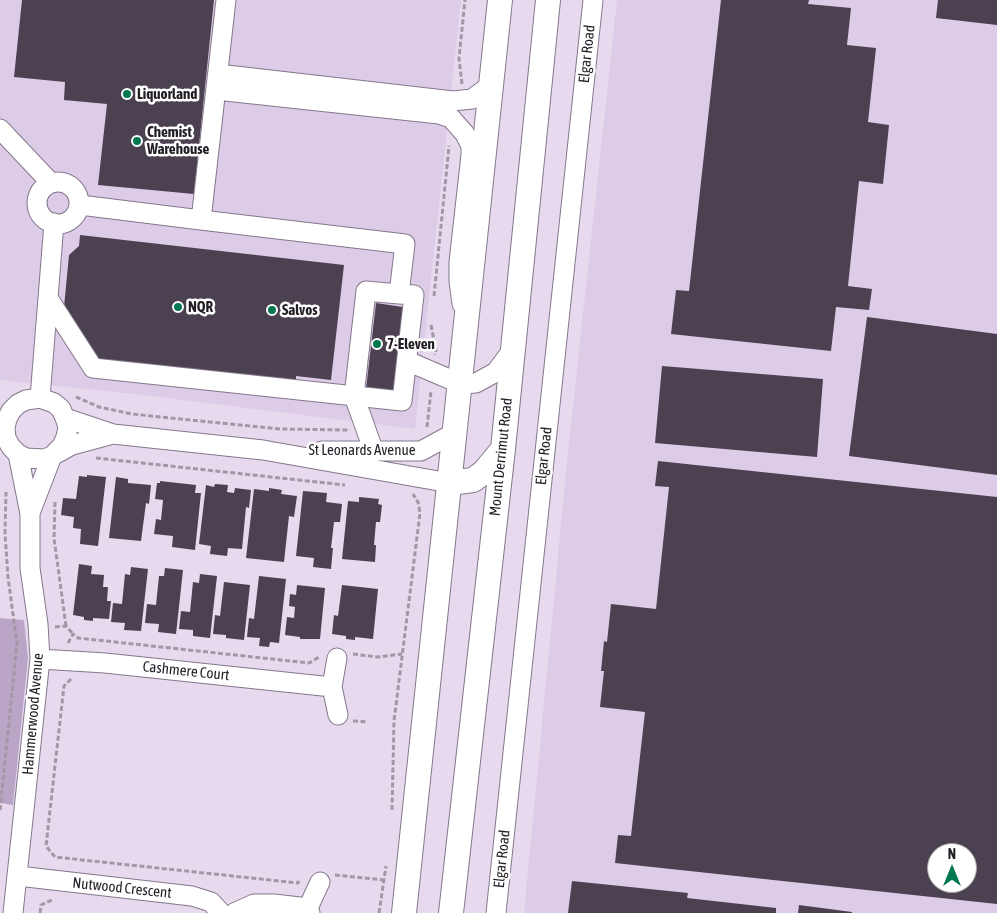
<!DOCTYPE html>
<html>
<head>
<meta charset="utf-8">
<style>
	body { margin:0 }
	#map { position:relative; width:997px; height:913px; overflow:hidden; background:#e7daef; font-family:"Asap Condensed",sans-serif }
	canvas { display:block }
	.north { position:absolute; left:927px; top:843px; width:50px; height:50px; box-sizing:border-box; background:#fff; border:1px solid #a7a5a8; border-radius:50%; rotate:0deg; font-size:14px; font-weight:700; line-height:20px; text-align:center; color:#231e26 }
	.north::after { content:''; display:block; margin:auto; width:18px; height:22px; background:#037752; clip-path:polygon(50% 0,100% 100%,50% 72%,0 100%) }
</style>
</head>
<body>
<div id="map">
<canvas width="997" height="913"></canvas>
<div class="north">N</div>
</div>
<script>
const g = document.querySelector('canvas').getContext('2d');
g.lineJoin = 'round';
function paint(path, color) {
  g.fillStyle = color;
  g.fill(path, 'evenodd');
}
function poly(rows) {
  const path = new Path2D();
  for (const r of rows) {
    if (r.length === 3) {
      path.moveTo(r[0] + r[2], r[1]);
      path.arc(r[0], r[1], r[2], 0, 2 * Math.PI);
      continue;
    }
    path.moveTo(r[0], r[1]);
    for (let i = 2; i < r.length; i += 2) path.lineTo(r[i], r[i + 1]);
  }
  return path;
}
function stroke(path, color, width, dash) {
  g.strokeStyle = color;
  g.lineWidth = width;
  g.lineCap = dash ? 'butt' : 'round';
  g.setLineDash(dash || []);
  g.stroke(path);
}
function drawText(font, color, halo, rows, align = 'center') {
  g.font = font + ' "Asap Condensed",sans-serif';
  g.lineWidth = 5;
  g.setLineDash([]);
  g.textBaseline = 'middle';
  g.strokeStyle = halo;
  g.fillStyle = color;
  for (const [text, x, y, turn = 0] of rows) {
    g.save();
    g.translate(x, y);
    g.rotate((+turn || 0) * Math.PI / 180);
    g.textAlign = isNaN(turn) ? turn : align;
    if (halo) g.strokeText(text, 0, 0);
    g.fillText(text, 0, 0);
    g.restore();
  }
}
const built = poly([
	[0,0,461,0,415,429,143,395,0,380],
	[617,0,997,0,997,913,524,913,567,461],
	[937,853,967,853,967,883,937,883]
]);
const green = poly([
	[0,618,24,620,28,658,13,805,0,803]
]);
const building = poly([
	[22,0,214,0,194,194,98,185,107,104,64,100,65,82,14,77],
	[721,0,809,0,808,4,851,8,847,45,876,48,868,122,889,125,883,184,859,181,848,286,872,289,869,310,836,307,831,351,671,334,676,290,689,291],
	[938,0,997,0,997,25,936,18],
	[80,235,344,265,331,380,296,376,296,381,98,359,64,307,69,255,79,246],
	[376,303,403,307,393,392,366,389],
	[867,317,997,334,997,475,849,456],
	[662,366,823,379,817,457,655,443],
	[658,461,997,497,997,904,615,863,618,835,631,836,645,712,600,707,604,671,601,671,604,641,607,642,611,604,656,609,669,487,655,486],
	[937,853,967,853,967,883,937,883],
	[87,475,106,477,98,546,80,544,81,529,73,528,74,517,61,515,63,498,76,499,79,476,87,477],
	[116,477,128,479,128,483,151,485,149,504,146,503,141,541,109,538],
	[160,481,196,485,195,493,201,493,195,550,172,547,173,536,154,534,156,519,161,520,163,500,155,499,157,483,160,483],
	[215,484,228,485,227,492,234,493,235,488,251,490,249,508,246,507,242,549,228,548,227,556,210,554,211,546,199,544,206,485,214,487],
	[269,488,282,490,281,494,297,496,294,517,289,516,284,562,246,558,254,489,269,491],
	[303,491,327,493,326,502,342,504,340,522,334,522,331,548,333,548,331,569,313,567,314,558,296,556],
	[359,497,379,499,378,504,382,505,380,522,376,522,374,545,376,545,375,562,342,559,348,501,359,502],
	[79,564,92,566,91,574,104,575,103,587,108,587,107,601,111,601,109,619,93,618,93,621,84,620,84,617,73,615],
	[131,567,148,569,141,631,124,630,125,623,111,622,113,603,122,604,125,574,130,575],
	[165,568,183,570,176,634,158,632,159,624,145,623,147,604,156,605,159,576,164,576],
	[200,574,217,576,210,638,193,636,193,630,179,629,181,611,190,612,193,582,199,583],
	[259,576,286,579,279,643,270,642,269,647,259,646,260,638,247,637,249,618,254,619],
	[224,582,250,585,244,640,226,638,226,635,213,634,215,615,220,616],
	[297,585,325,588,320,639,300,639,300,637,285,635,287,617,294,618,295,607,289,606,290,594,296,595],
	[342,585,378,589,373,639,355,637,355,640,346,639,346,636,332,634,334,615,338,616],
	[572,881,688,893,687,898,776,908,776,913,568,913],
	[799,905,852,912,852,913,798,913]
]);
const path = poly([
	[462,84,459,58,465,0],
	[434,296,449,146],
	[431,325,436,350,435,355],
	[76,397,99,407,132,414,280,429,348,430],
	[427,427,431,391],
	[96,458,345,485],
	[55,502,54,538,66,626],
	[55,627,66,626,73,634],
	[68,643,73,634,78,638,309,663,319,657],
	[353,654,378,657,402,654],
	[71,679,64,686,46,846,55,857,298,883,299,881],
	[353,721,368,722],
	[0,810,17,644,8,577,5,533,6,492],
	[392,810,394,721,420,513,418,502,413,494],
	[335,875,384,880],
	[40,913,41,905,54,899],
	[379,913,386,866]
]);
const minor = poly([
	[218,74,453,101,472,99,491,85],
	[216,90,439,114,451,118,465,134,471,146,471,155,459,262,459,281,462,304],
	[0,129,51,183],
	[58,203,21],
	[80,205,201,220,226,0],
	[48,298,93,368,402,401,414,295,399,294,405,244,201,220],
	[407,361,461,384,476,383,496,372,513,349],
	[40,398,54,223],
	[65,418,113,434,263,450,450,483],
	[322,451,421,451,456,432],
	[374,452,354,396,366,291,399,294],
	[55,453,62,446,66,437,68,427,65,418,61,409,54,403,40,398,26,400,18,404,11,411,7,419,5,428,6,438,11,447,18,454,26,458,44,459,52,456,72,445,113,434],
	[30,513,52,456],
	[337,658,332,687,338,715],
	[40,659,105,663,332,687],
	[18,876,192,896,211,902,221,913],
	[13,913,40,659,38,624,30,568,30,514,18,454],
	[234,913,254,904,274,904,308,908],
	[310,913,308,908,320,882],
	[496,913,593,0]
]);
const major = poly([
	[450,483,473,480,484,472,503,449],
	[404,913,500,0],
	[451,913,503,449,548,0]
]);
const markers = [
	[127,94,5,"#037752"],
	[137,141,5,"#037752"],
	[178,307,5,"#037752"],
	[272,310,5,"#037752"],
	[377,344,5,"#037752"]
];
const streetNames = [
	["Elgar Road",587,54,-84],
	["St Leonards Avenue",362,450],
	["Elgar Road",544,456,-84],
	["Mount Derrimut Road",501,457,-84],
	["Cashmere Court",186,671,6],
	["Hammerwood Avenue",33,714,-85],
	["Elgar Road",502,859,-84],
	["Nutwood Crescent",122,888,6]
];
const poiNames = [
	["Liquorland",137,94],
	["Chemist",147,132],
	["Warehouse",147,149],
	["NQR",188,307],
	["Salvos",282,310],
	["7-Eleven",387,344]
];
paint(built, '#ddcce7');
paint(green, '#bba5c7');
paint(building, '#4b4151');
stroke(minor, '#84788b', 21);
stroke(major, '#84788b', 26);
stroke(path, '#a197a7', 3, [5, 2.5]);
stroke(minor, '#fff', 19);
stroke(major, '#fff', 24);
for (const [x, y, r, color] of markers) {
  const dot = new Path2D();
  dot.arc(x, y, r, 0, 2 * Math.PI);
  g.fillStyle = color;
  g.fill(dot);
  stroke(dot, '#fff', 2);
}
drawText('15px', '#231e26', '#fff', streetNames);
drawText('bold 15px', '#231e26', '#fff', poiNames, 'left');
</script>
</body>
</html>
